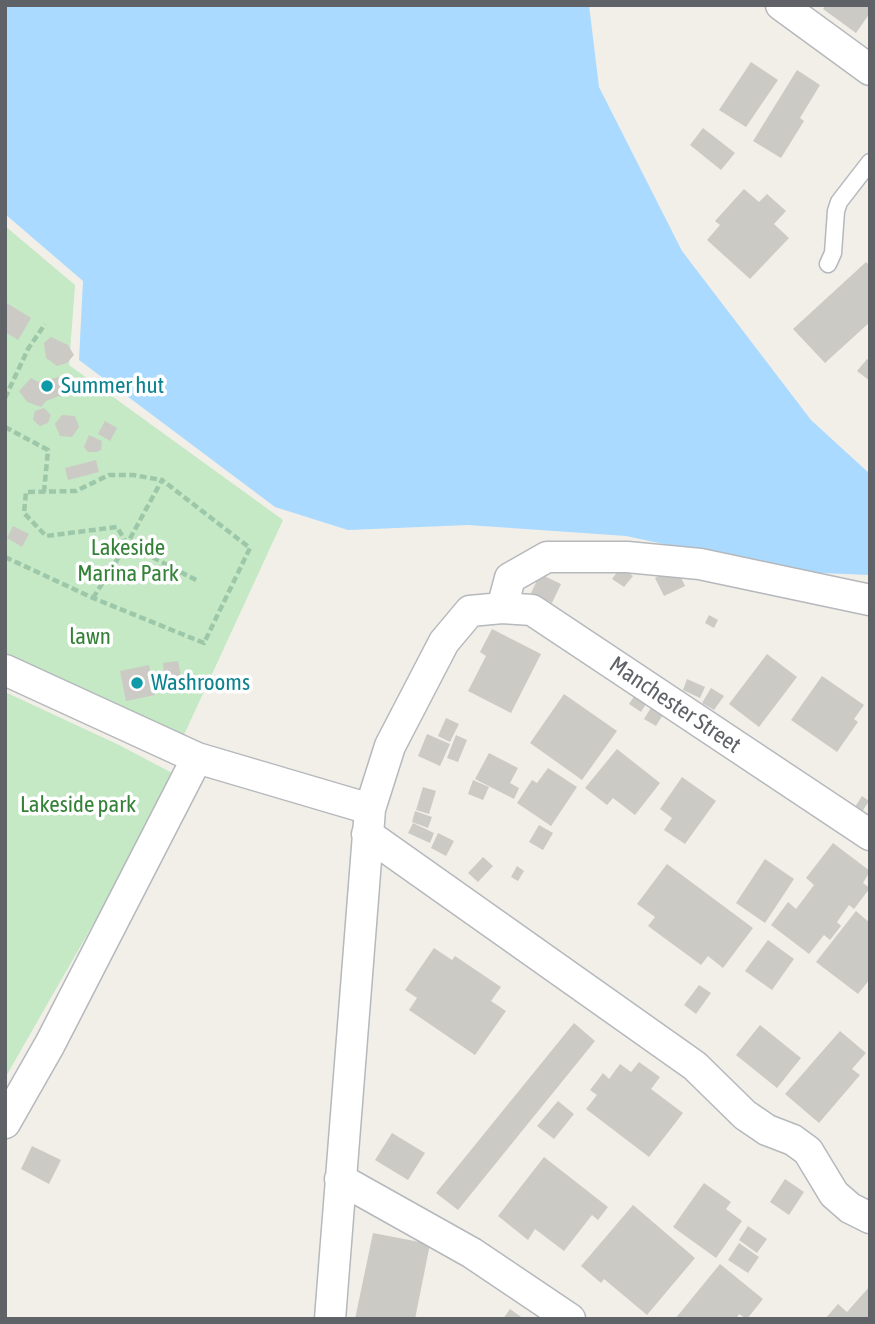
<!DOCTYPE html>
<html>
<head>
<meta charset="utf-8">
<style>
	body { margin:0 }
	#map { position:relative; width:875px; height:1324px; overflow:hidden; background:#f1efe8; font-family:"Asap Condensed",sans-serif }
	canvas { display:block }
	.frame { position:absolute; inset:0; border:7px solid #5f6368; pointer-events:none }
</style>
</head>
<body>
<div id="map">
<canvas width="875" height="1324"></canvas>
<div class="frame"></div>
</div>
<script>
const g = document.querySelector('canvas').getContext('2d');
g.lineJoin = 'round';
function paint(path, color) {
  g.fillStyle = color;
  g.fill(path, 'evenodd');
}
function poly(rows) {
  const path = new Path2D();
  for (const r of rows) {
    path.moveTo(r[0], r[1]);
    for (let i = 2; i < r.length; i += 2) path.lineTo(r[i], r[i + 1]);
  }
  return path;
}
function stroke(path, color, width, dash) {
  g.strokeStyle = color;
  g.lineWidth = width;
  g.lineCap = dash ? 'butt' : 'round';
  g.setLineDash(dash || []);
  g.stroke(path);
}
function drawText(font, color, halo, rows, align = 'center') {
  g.font = font + ' "Asap Condensed",sans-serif';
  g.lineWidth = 7;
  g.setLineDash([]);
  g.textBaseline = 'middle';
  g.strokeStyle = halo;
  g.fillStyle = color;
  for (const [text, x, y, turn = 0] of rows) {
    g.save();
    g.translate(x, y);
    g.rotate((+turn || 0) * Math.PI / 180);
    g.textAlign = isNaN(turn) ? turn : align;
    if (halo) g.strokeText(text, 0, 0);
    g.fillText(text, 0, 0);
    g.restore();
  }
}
const green = poly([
	[5,226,75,285,69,365,283,520,183,737,5,655],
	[5,692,117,744,178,776,5,1078]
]);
const water = poly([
	[5,5,589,5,599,87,682,251,811,420,870,474,870,575,795,572,626,536,468,525,348,530,275,507,79,360,83,281,5,214]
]);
const building = poly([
	[826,5,870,5,870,13,856,33,823,9],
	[751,62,778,80,746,127,719,110],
	[797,70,820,85,800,118,804,121,781,158,753,141],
	[703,128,735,153,721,170,690,145],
	[744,189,759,202,767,194,786,211,774,224,789,238,750,279,707,240,720,225,715,221],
	[866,262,870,266,870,322,825,363,793,329],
	[5,302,31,318,18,340,5,332],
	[51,337,68,345,74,355,67,363,57,366,46,358,44,343],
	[867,359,870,361,870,381,857,371],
	[72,374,70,392,46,401,41,407,27,402,19,391,31,378,38,382],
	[44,408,51,415,48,423,40,426,33,420,35,411],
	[62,415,75,416,79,427,72,437,60,436,55,424],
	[105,421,117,428,110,441,98,434],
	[89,435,102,441,101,450,97,452,88,452,84,447],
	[96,460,99,472,68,480,65,468],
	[13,526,29,534,22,547,7,538],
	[621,567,633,576,624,587,612,579],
	[676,567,685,586,664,596,655,578],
	[540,574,561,584,552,603,531,593],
	[709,615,718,620,714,628,705,623],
	[492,629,541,654,511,713,468,691,486,656,480,652],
	[767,654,797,677,759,727,729,704],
	[178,661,181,676,165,679,163,663],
	[149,665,155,695,126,701,120,671],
	[822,676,864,705,854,719,858,722,837,752,791,720],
	[687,679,705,687,700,698,683,690],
	[711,688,724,696,714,710,702,703],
	[637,692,649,699,641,712,629,704],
	[564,694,617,731,582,780,530,743],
	[652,706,664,713,656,726,644,719],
	[446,718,459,724,450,742,438,736],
	[427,734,450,744,440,766,418,756],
	[456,735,467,740,458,762,447,758],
	[617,749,660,783,635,815,613,798,607,805,585,788],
	[489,753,518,768,510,783,519,788,514,799,475,779],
	[548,768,577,787,551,826,517,803,532,780,537,783],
	[682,777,716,801,685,844,664,830,672,818,660,809],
	[473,780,489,787,483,800,468,794],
	[423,787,436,791,429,814,416,810],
	[862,796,869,801,862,812,855,807],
	[415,811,432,817,428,828,412,822],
	[413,823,434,833,430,843,408,833],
	[539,825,553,833,543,850,529,842],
	[438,833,454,841,446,856,431,848],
	[833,843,870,871,863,883,870,888,854,909,849,905,837,922,841,926,830,940,824,935,809,954,771,925,788,902,796,909,814,885,806,878],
	[483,857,493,866,478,882,468,873],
	[765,859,794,879,765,923,736,903],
	[667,864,753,928,723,968,708,956,701,965,648,926,655,917,637,904],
	[517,866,524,871,518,881,511,877],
	[856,911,870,923,870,979,858,994,816,962],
	[768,940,794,959,772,990,745,971],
	[434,948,452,960,455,956,501,987,491,1001,506,1011,475,1055,409,1010,417,998,405,990],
	[699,985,711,993,696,1014,684,1005],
	[574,1023,595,1041,458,1210,436,1193],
	[760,1025,801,1058,777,1088,736,1055],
	[840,1031,866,1053,852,1069,860,1075,819,1123,785,1094],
	[639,1062,660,1077,651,1089,683,1113,649,1157,586,1109,597,1095,590,1090,603,1073,609,1079,620,1064,631,1072],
	[558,1101,574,1114,554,1139,537,1126],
	[392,1133,425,1153,408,1180,375,1160],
	[32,1146,61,1160,49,1184,21,1169],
	[544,1157,608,1207,598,1220,592,1215,564,1251,535,1229,528,1240,498,1216],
	[785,1179,804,1192,789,1215,770,1202],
	[704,1183,731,1202,726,1209,742,1221,716,1258,673,1227],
	[633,1205,695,1258,647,1315,604,1279,601,1283,581,1266],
	[748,1226,767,1239,757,1253,739,1240],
	[373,1233,430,1244,415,1319,355,1319],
	[739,1243,759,1257,748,1273,728,1260],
	[720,1264,763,1299,747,1319,739,1314,736,1319,675,1319],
	[870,1286,870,1319,825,1319,838,1304,847,1312],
	[510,1309,524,1319,503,1319]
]);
const path = poly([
	[5,398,28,349,45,324],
	[5,427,48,450,44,492],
	[5,557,93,598,204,643,250,548,162,480,127,544,198,581],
	[93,598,127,544,117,527,46,536,24,513,26,492,76,491,109,475,133,475,162,480]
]);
const lane = poly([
	[828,264,833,253,836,211,839,202,870,162]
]);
const street = poly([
	[781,5,870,70],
	[502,608,510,578,547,557,627,557,700,564,870,600],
	[5,670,197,758,370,809],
	[367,834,695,1066,745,1115,767,1130,793,1140,808,1151,834,1194,850,1208,870,1218],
	[5,1123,50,1044,197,758],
	[340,1179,472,1253,570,1319],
	[330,1319,370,809,390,746,444,642,470,611,502,608,532,610,870,835]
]);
const markers = [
	[47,386,7,"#0f9aa8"],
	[137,683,7,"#0f9aa8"]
];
const cultureNames = [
	["Summer hut",61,386],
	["Washrooms",151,683]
];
const parkNames = [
	["Lakeside",128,548],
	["Marina Park",128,574],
	["lawn",90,637],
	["Lakeside park",78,805]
];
const streetNames = [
	["Manchester Street",675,705,34]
];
paint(green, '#c5e8c5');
paint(water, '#aadaff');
paint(building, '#cccac5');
stroke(lane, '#b5b8bc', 19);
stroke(street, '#b5b8bc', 33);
stroke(path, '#9cc7a9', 4.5, [7, 3.5]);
stroke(lane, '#fff', 16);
stroke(street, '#fff', 30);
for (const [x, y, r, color] of markers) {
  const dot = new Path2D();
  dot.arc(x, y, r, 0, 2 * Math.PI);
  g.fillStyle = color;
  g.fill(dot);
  stroke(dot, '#fff', 2.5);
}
drawText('23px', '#0d838f', '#fff', cultureNames, 'left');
drawText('23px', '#348238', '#fff', parkNames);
drawText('23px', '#5f6368', '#fff', streetNames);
</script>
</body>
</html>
